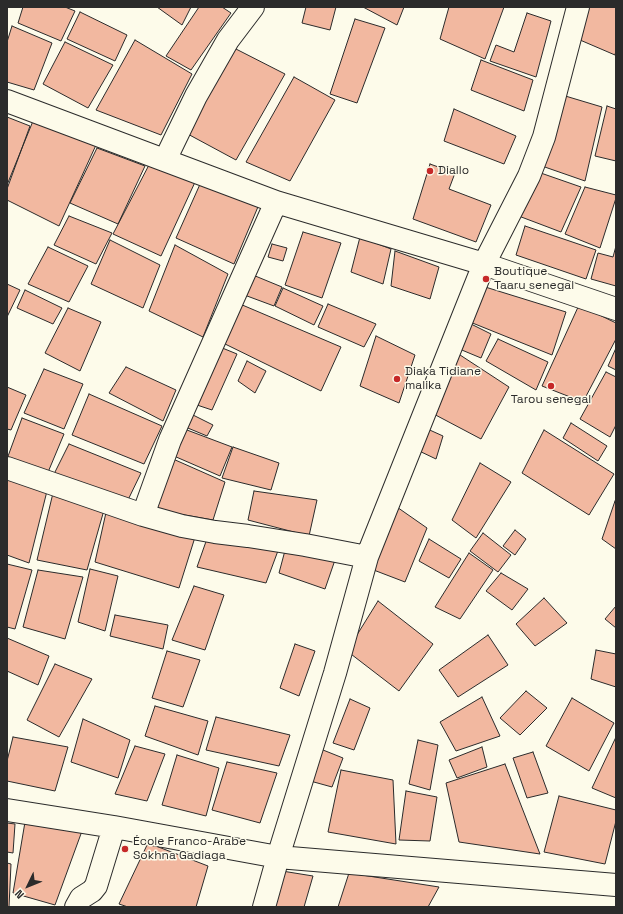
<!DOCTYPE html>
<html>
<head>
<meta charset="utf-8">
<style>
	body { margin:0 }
	#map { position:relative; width:623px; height:914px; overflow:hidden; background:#fdfbea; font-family:"Space Grotesk",sans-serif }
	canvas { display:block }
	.frame { position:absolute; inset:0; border:8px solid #2b2b2b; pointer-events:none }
	.north { position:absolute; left:8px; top:866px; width:40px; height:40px; -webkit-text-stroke:3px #fdfbea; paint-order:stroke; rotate:227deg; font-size:11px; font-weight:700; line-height:16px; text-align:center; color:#2b2b2b }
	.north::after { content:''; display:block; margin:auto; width:14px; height:18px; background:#2b2b2b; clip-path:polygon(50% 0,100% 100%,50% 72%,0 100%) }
</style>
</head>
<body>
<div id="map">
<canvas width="623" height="914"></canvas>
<div class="frame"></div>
<div class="north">N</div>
</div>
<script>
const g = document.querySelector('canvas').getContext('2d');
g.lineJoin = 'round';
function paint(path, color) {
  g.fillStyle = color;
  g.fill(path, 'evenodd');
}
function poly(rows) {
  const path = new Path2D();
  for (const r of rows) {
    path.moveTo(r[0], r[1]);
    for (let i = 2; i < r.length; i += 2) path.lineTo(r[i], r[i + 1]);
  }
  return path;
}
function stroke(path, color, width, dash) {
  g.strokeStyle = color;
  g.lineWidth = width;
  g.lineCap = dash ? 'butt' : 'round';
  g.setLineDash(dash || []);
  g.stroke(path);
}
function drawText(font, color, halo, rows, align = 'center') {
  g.font = font + ' "Space Grotesk",sans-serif';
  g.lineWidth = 3;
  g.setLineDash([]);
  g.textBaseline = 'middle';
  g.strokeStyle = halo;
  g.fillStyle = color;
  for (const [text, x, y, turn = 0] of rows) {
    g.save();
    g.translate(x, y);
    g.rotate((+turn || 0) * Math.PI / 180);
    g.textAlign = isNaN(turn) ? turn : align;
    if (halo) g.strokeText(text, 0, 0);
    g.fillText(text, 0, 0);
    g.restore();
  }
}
const building = poly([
	[23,7,65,7,75,11,61,41,18,23,23,7],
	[157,7,191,7,182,25,157,7],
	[199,7,222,7,231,13,191,70,166,56,199,7],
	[306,7,336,7,330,30,302,23,306,7],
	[363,7,404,7,397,25,363,7],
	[449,7,504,7,485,59,440,39,449,7],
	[580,7,616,7,616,50,615,55,573,37,580,7],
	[80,12,127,35,115,61,67,39,80,12],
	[527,13,551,21,536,77,490,61,496,45,514,52,527,13],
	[355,19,385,28,357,103,330,94,355,19],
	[12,26,52,43,34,90,7,82,7,42,12,26],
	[135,40,192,74,161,135,96,110,135,40],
	[65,42,113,65,88,108,43,84,65,42],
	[234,48,285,74,236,160,184,132,234,48],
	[481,60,533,80,524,111,471,90,481,60],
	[294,77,335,100,290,181,246,162,294,77],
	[562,95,602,107,585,181,539,165,562,95],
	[607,106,616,109,616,161,595,156,607,106],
	[454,109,516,136,504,164,444,141,454,109],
	[7,117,30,126,7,189,7,117],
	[33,121,96,145,59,226,7,200,7,185,33,121],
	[97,148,145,166,118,224,70,203,97,148],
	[150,163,196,180,161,256,113,234,150,163],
	[430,164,455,173,449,189,491,205,476,242,413,219,430,164],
	[535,171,581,187,561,232,516,215,535,171],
	[201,182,260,202,234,264,176,238,201,182],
	[585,187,616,195,616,198,600,248,565,234,585,187],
	[69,216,112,233,96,264,54,245,69,216],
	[525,226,596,250,586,279,516,255,525,226],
	[303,232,341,243,322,298,285,285,303,232],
	[360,237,391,249,383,284,351,272,360,237],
	[110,240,160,265,143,308,91,284,110,240],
	[272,244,287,248,283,261,268,257,272,244],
	[175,245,228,274,203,337,149,311,175,245],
	[616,246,616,286,591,279,598,253,613,257,616,246],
	[48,247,88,266,69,302,28,284,48,247],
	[395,251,439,267,430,299,391,286,395,251],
	[248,273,282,287,274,306,239,293,248,273],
	[7,284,20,290,7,317,7,284],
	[482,286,566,312,552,355,470,322,482,286],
	[283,288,323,306,314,325,275,306,283,288],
	[25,290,62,308,53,324,17,308,25,290],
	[240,304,341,347,321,391,221,342,240,304],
	[328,304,376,324,364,347,318,327,328,304],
	[579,305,616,323,616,339,583,402,542,386,579,305],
	[68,308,101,322,80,371,45,353,68,308],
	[467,322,491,334,481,358,457,348,467,322],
	[376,336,415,355,399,403,360,386,376,336],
	[498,339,548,362,536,390,486,361,498,339],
	[215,345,237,354,212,410,191,403,215,345],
	[616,348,616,370,608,366,616,348],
	[457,353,509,387,481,439,428,411,457,353],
	[247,361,266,371,255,393,238,381,247,361],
	[126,367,176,390,163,421,109,393,126,367],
	[44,369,83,384,64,429,24,413,44,369],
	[606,372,616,377,616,425,610,437,580,419,606,372],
	[7,387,26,395,11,430,7,429,7,387],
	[89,394,162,426,144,464,72,435,89,394],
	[189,413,213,425,207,436,183,426,189,413],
	[22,418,64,434,46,477,7,459,22,418],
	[571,423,607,446,598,461,563,438,571,423],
	[179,427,232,447,220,476,167,453,179,427],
	[423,427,443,436,436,459,415,449,423,427],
	[544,430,614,474,589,515,522,473,544,430],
	[69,444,141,473,127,502,51,480,69,444],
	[233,447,279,463,271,490,222,478,233,447],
	[173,459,225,482,213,520,151,509,173,459],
	[480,463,511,482,476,538,452,520,480,463],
	[7,477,48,487,29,563,7,555,7,477],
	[254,491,317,500,309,536,248,520,254,491],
	[53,493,104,510,87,570,37,560,53,493],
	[615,501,616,501,616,549,602,539,615,501],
	[394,505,427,528,405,582,371,569,394,505],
	[107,508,196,534,179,588,95,562,107,508],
	[515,530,526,539,515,555,503,546,515,530],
	[209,533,279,548,266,583,197,567,209,533],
	[483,533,511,555,498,572,470,551,483,533],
	[429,539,461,559,449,578,419,561,429,539],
	[287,543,336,557,325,589,279,573,287,543],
	[469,553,493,570,460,619,435,607,469,553],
	[7,564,32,570,15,629,7,627,7,564],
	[90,569,118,576,105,631,78,622,90,569],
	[38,570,83,577,65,639,23,627,38,570],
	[501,573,528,589,512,610,486,591,501,573],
	[194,586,224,595,205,650,172,640,194,586],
	[544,598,567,623,535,646,516,624,544,598],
	[378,601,433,644,399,691,347,651,378,601],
	[616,606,616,628,605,619,616,606],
	[115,615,168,625,163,649,110,636,115,615],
	[488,635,508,665,458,697,439,670,488,635],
	[7,638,49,656,38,685,7,671,7,638],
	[295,644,315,651,299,696,280,688,295,644],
	[596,650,616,654,616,687,591,679,596,650],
	[167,651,200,660,183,707,152,698,167,651],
	[55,664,92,679,59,737,27,720,55,664],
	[526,691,547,708,520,735,500,718,526,691],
	[482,697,500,736,456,751,440,722,482,697],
	[572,698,614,723,589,771,546,746,572,698],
	[350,699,370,708,354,750,333,743,350,699],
	[155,706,208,721,198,755,145,736,155,706],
	[216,717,290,735,279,766,206,750,216,717],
	[83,719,130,740,118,778,71,762,83,719],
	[13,737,68,747,55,791,7,781,7,761,13,737],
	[616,737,616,798,592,788,616,737],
	[418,740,438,745,430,790,409,784,418,740],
	[135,746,165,754,147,801,115,794,135,746],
	[313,746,343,758,332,787,303,779,313,746],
	[482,747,487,767,457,778,449,760,482,747],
	[533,752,548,793,527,798,513,758,533,752],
	[177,755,219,768,206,816,162,805,177,755],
	[227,762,277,773,260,823,212,810,227,762],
	[505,764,540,854,459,842,446,783,505,764],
	[341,770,393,780,396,844,328,832,341,770],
	[406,791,437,797,430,841,399,840,406,791],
	[559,796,616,810,616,821,605,864,544,852,559,796],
	[25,822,82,831,55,905,13,893,25,822],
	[7,823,15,824,13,853,7,852,7,823],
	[148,843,208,866,196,907,128,907,119,904,148,843],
	[7,863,11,864,9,907,7,907,7,863],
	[282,871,313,876,304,907,274,907,282,871],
	[349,873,439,887,428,907,338,907,349,873]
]);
const street = poly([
	[7,101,276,202,484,264,616,309],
	[165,160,196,96,228,40,253,7],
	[7,468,143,515,182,526,215,532,248,536,305,545,367,557],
	[143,515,170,440,276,202],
	[7,810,114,827,278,857,616,885],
	[76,907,81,898,92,891,96,886,114,827],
	[264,907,278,857,335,673,367,557,484,264,529,176,544,137,578,7]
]);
const markers = [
	[430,171,4,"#c62828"],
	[486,279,4,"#c62828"],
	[397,379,4,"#c62828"],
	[551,386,4,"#c62828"],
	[125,849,4,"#c62828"]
];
const poiNames = [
	["Diallo",438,171],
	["Boutique",494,272],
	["Taaru senegal",494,286],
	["Diaka Tidiane",405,372],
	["malika",405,386],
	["Tarou senegal",551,400,"center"],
	["École Franco-Arabe",133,842],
	["Sokhna Gadiaga",133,856]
];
paint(building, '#f2b8a0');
stroke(building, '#2b2b2b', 1);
stroke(street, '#2b2b2b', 24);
stroke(street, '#fdfbea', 22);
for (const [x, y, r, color] of markers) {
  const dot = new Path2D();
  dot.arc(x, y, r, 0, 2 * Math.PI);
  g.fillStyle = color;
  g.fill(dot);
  stroke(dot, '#fdfbea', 1.5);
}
drawText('12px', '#2b2b2b', '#fdfbea', poiNames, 'left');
</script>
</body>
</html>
